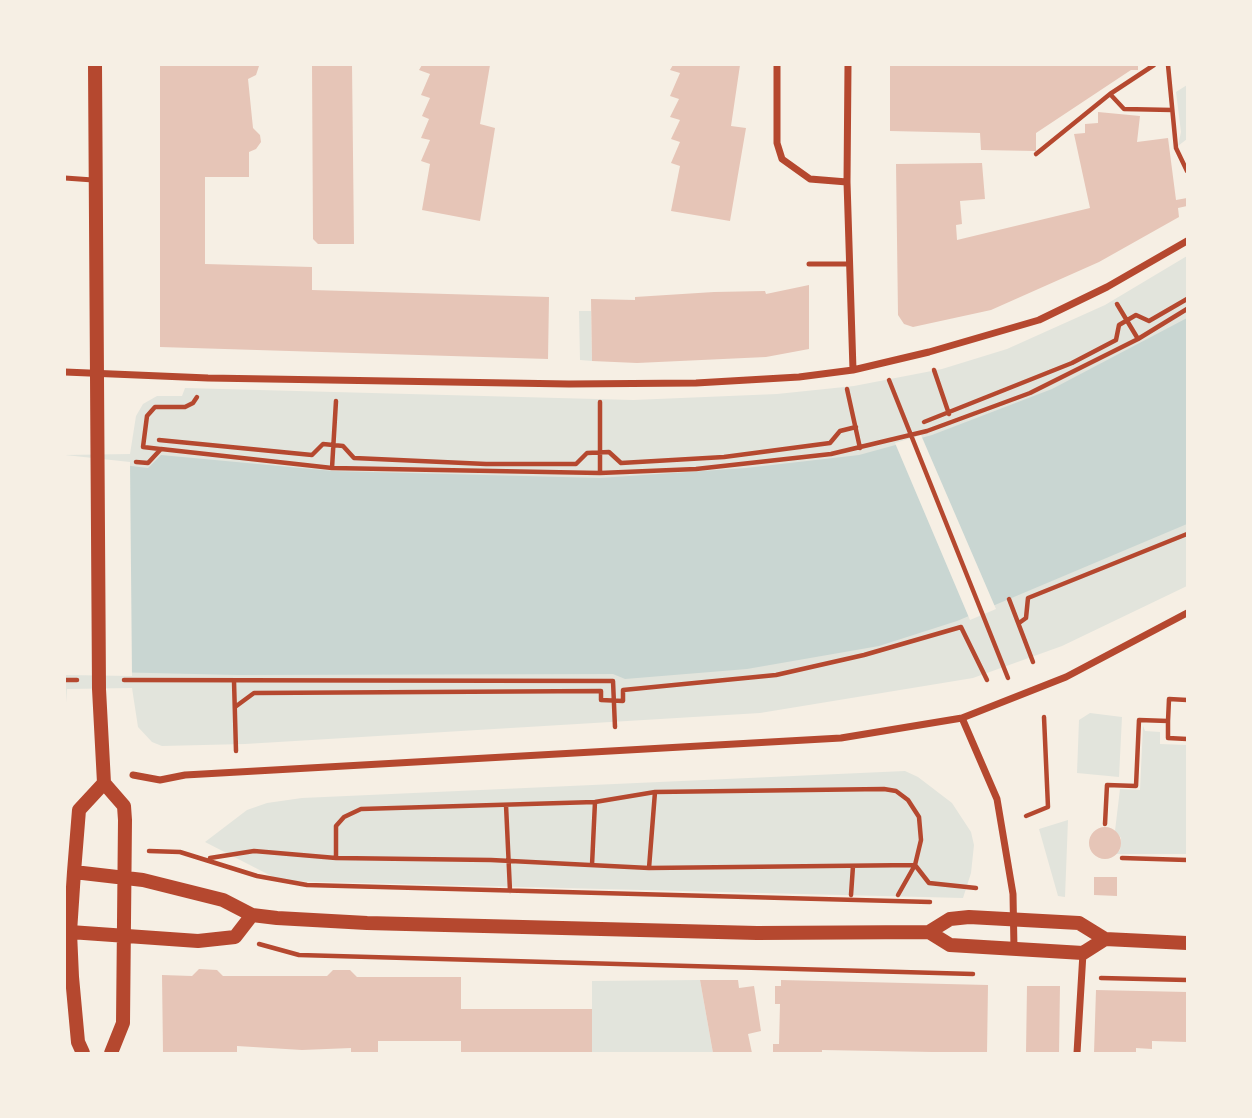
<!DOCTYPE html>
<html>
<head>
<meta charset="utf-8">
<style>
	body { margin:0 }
	#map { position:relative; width:1252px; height:1118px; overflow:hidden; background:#f6efe4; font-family:"Alegreya Sans",sans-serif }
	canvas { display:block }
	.frame { position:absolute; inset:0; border:66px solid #f6efe4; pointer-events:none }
</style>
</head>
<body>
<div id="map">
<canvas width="1252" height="1118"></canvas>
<div class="frame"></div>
</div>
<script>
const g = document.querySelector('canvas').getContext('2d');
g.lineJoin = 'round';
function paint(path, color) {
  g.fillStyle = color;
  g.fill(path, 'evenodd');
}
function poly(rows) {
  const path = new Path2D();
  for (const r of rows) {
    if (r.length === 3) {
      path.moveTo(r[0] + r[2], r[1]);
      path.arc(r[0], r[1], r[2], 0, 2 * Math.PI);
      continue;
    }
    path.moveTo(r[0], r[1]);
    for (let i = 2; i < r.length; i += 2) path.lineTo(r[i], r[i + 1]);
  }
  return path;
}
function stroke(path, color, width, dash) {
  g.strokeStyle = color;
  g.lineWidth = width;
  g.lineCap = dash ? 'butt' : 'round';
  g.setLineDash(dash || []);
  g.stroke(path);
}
const green = poly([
	[1187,85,1187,139,1178,146,1181,132,1176,92],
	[1187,256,1187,586,1062,646,973,678,760,713,245,744,162,746,152,742,138,727,132,688,67,689,65,716,65,455,130,454,136,416,143,404,157,396,182,396,185,388,633,400,777,394,854,386,942,369,1007,349,1105,305],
	[579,311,591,311,592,361,580,360],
	[1090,713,1122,717,1119,777,1077,773,1079,720],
	[1143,726,1145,731,1160,732,1160,744,1187,745,1187,854,1116,854,1120,850,1121,838,1115,831,1120,789,1140,790],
	[905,771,918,777,952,803,971,832,974,845,971,873,963,898,281,881,205,842,247,810,267,803,302,798],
	[1068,820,1065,897,1058,896,1039,829],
	[700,980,713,1053,592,1053,592,981]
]);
const water = poly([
	[1187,318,1187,524,957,621,879,646,747,669,625,679,613,674,238,675,65,671,65,458,148,468,161,455,333,471,600,478,746,468,859,455,932,435,1052,389]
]);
const pier = poly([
	[921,435,996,609,970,620,895,443],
	[65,455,130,462,132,676,66,675]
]);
const building = poly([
	[160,65,259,66,256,75,248,79,253,128,260,135,261,142,256,149,249,152,249,177,205,177,205,264,312,267,312,290,549,297,548,359,160,347],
	[312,65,352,65,354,244,318,244,313,239],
	[422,65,490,65,480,124,495,128,480,221,422,210,430,164,421,161,430,140,421,138,429,119,422,116,430,98,421,95,430,74,419,70],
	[673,65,740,65,731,126,746,128,730,221,671,211,680,166,671,163,680,142,671,139,680,120,670,117,679,99,670,96,680,73,670,70],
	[890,65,1138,65,1138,70,1131,70,1036,133,1036,151,981,150,980,133,890,131],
	[1098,112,1140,116,1137,142,1168,138,1176,200,1187,198,1187,206,1178,208,1179,217,1099,262,991,310,913,327,904,324,898,315,896,164,982,163,985,199,960,201,962,224,956,225,957,240,1090,208,1074,134,1085,133,1085,124,1098,123],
	[809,285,809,349,766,357,637,363,592,361,591,299,635,300,635,297,714,292,765,291,766,294],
	[1105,843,16],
	[1094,877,1117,877,1117,896,1094,895],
	[199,969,217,970,223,976,327,976,333,970,350,970,357,977,461,977,461,1009,592,1009,592,1053,461,1053,461,1041,378,1041,378,1053,351,1053,351,1048,302,1050,237,1046,237,1053,163,1053,162,975,192,976],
	[700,980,738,980,739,988,754,986,761,1031,748,1034,752,1053,713,1053],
	[781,980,988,985,987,1053,822,1050,822,1053,773,1053,773,1044,779,1044,780,1004,775,1004,775,986,781,986],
	[1027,986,1060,986,1059,1053,1026,1053],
	[1096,990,1187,992,1187,1042,1152,1041,1152,1049,1136,1048,1136,1053,1094,1053]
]);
const path = poly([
	[1168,65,1176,148,1187,171],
	[1110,94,1124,109,1172,110],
	[1036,154,1110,94,1154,65],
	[1117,304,1138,339],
	[934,370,949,414],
	[889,380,1008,678],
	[847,389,860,448],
	[600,402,600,473],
	[924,422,1072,363,1116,340,1119,325,1136,315,1149,321,1187,299],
	[159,440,312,455,323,444,343,446,354,458,486,464,576,464,587,453,609,452,621,463,724,457,830,443,840,431,856,427],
	[160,449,143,447,147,416,155,407,185,407,193,403,197,397],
	[136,462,148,463,161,449,332,468,600,473,696,469,831,454,927,431,1030,393,1138,339,1187,309],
	[332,468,336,401],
	[1009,599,1033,662],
	[1019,623,1026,618,1028,598,1187,534],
	[65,680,77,680],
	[124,680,613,681,615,727],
	[234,681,236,751],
	[235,707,254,693,601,691,601,700,623,701,623,690,776,675,864,655,961,627,987,680],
	[1168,721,1169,699,1187,700],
	[506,805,510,891],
	[1026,816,1048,807,1044,717],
	[1105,824,1107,785,1136,786,1139,720,1168,721,1168,738,1187,739],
	[149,851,180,852,257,876,307,885,930,902],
	[210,858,254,851,336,858,491,860,649,868,915,865,929,883,976,888],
	[336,858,336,826,344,817,361,809,595,802,655,792,884,789,896,791,908,800,919,817,921,840,915,865,898,895],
	[1122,858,1187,860],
	[592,865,595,802],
	[649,868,655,792],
	[851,895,853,866],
	[259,944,299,955,973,974],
	[1101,978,1187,980]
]);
const service = poly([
	[65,178,93,180],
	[809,264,849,264]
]);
const minor = poly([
	[777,65,777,143,782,159,810,179,847,182],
	[848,65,847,182,853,370],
	[65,372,208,378,569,384,696,383,799,377,853,370,929,352,1039,320,1107,287,1187,241],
	[962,718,997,799,1013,894,1014,949],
	[133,775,160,780,185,775,841,738,962,718,1066,677,1187,613],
	[1077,1053,1083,953]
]);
const secondary = poly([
	[95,65,99,689,104,783,124,806,125,820,123,1023,111,1053],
	[74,872,143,880,223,900,252,915,277,918,367,923,757,933,929,932,950,945,1083,953,1105,939],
	[70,932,198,941,235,937,252,915],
	[929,932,950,919,969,917,1079,923,1105,939,1187,943],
	[83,1053,78,1042,72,977,70,932,74,872,79,810,104,783]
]);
paint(green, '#e2e4dc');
paint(water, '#c9d6d2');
paint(pier, '#f6efe4');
paint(building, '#e6c5b7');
stroke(path, '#b5482f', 4.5);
stroke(service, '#b5482f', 5);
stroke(minor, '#b5482f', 7);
stroke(secondary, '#b5482f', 14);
</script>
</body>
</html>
